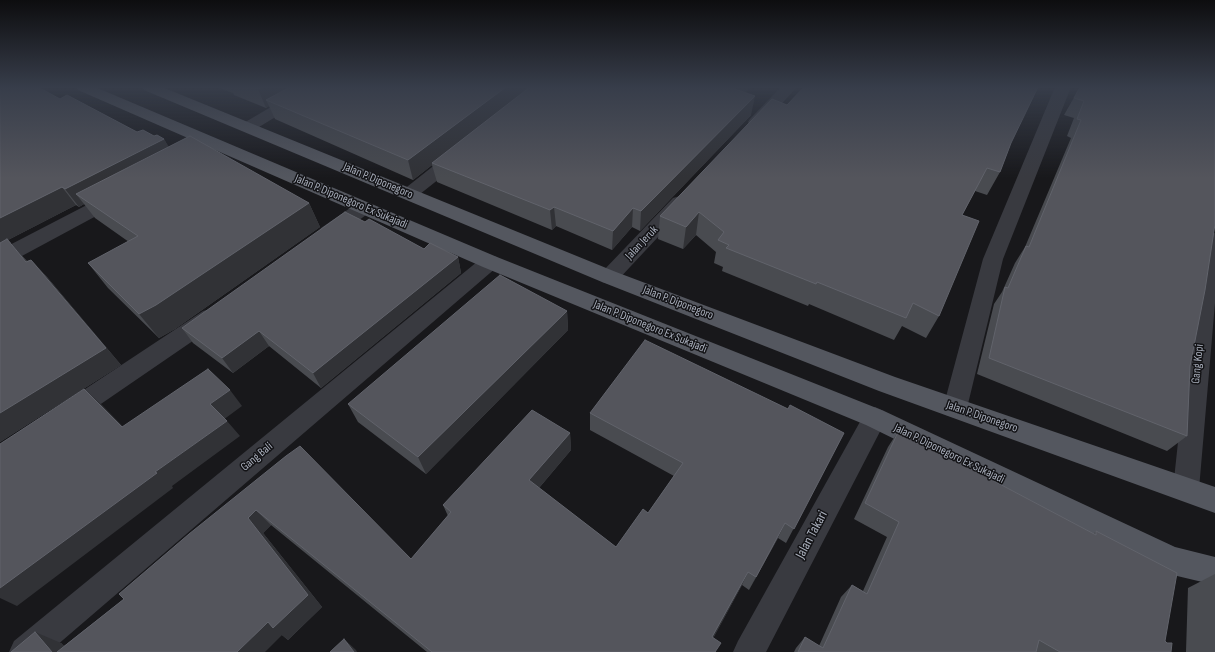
<!DOCTYPE html>
<html>
<head>
<meta charset="utf-8">
<style>
	body { margin:0 }
	canvas { display:block; background:#18181b }
</style>
</head>
<body>
<canvas width="1215" height="652"></canvas>
<script>
const g = document.querySelector('canvas').getContext('2d');
g.lineJoin = 'round';
function poly(rows) {
  const path = new Path2D();
  for (const r of rows) {
    path.moveTo(r[0], r[1]);
    for (let i = 2; i < r.length; i += 2) path.lineTo(r[i], r[i + 1]);
  }
  return path;
}
function paint(path, color) {
  g.fillStyle = color;
  g.fill(path, 'evenodd');
}
function stroke(path, color, width, dash) {
  g.strokeStyle = color;
  g.lineWidth = width;
  g.lineCap = dash ? 'butt' : 'round';
  g.setLineDash(dash || []);
  g.stroke(path);
}
function drawText(font, color, halo, rows, align = 'center') {
  g.font = font + ' "Sofia Sans Condensed",sans-serif';
  g.lineWidth = 3;
  g.setLineDash([]);
  g.textBaseline = 'middle';
  g.strokeStyle = halo;
  g.fillStyle = color;
  for (const [text, x, y, turn = 0] of rows) {
    g.save();
    g.translate(x, y);
    g.rotate((+turn || 0) * Math.PI / 180);
    g.textAlign = isNaN(turn) ? turn : align;
    if (halo) g.strokeText(text, 0, 0);
    g.fillText(text, 0, 0);
    g.restore();
  }
}
const minor = poly([
	[305,87,323,87,320,90,254,130,248,132,242,130,240,127,242,124,305,87],
	[781,87,797,87,762,125,756,127,750,125,748,122,750,119,781,87],
	[1055,87,1071,87,1003,259,967,408,964,415,955,418,946,415,943,408,983,259,1055,87],
	[457,151,463,152,466,156,463,160,415,198,409,200,403,198,400,194,403,190,451,152,457,151],
	[117,191,124,193,126,197,124,201,7,264,0,266,0,250,110,193,117,191],
	[680,196,687,198,689,202,687,206,616,282,609,284,602,282,599,277,602,272,673,198,680,196],
	[363,202,370,204,372,208,370,212,335,238,328,240,321,238,318,233,321,228,356,204,363,202],
	[1215,233,1215,303,1199,489,1195,498,1186,501,1177,498,1173,489,1192,311,1205,240,1208,235,1215,233],
	[490,255,497,257,500,262,497,267,49,652,9,652,14,641,483,257,490,255],
	[211,309,219,311,222,317,219,323,76,421,67,424,58,421,55,414,58,407,203,311,211,309],
	[875,407,884,411,887,418,766,652,733,652,738,641,866,411,875,407]
]);
const primary = poly([
	[75,87,95,87,497,257,884,411,1175,547,1215,557,1215,585,1173,575,1163,571,866,425,483,267,78,90,75,87],
	[142,87,162,87,616,272,895,377,1215,487,1215,513,879,391,602,282,144,90,142,87]
]);
const wall = poly([
	[0,87,60,99,137,132,164,139,168,147,309,203,320,227,175,329,159,338,108,288,88,263,129,242,95,218,84,204,79,207,76,205,8,240,11,243,10,243,27,261,31,260,47,277,121,365,0,442],
	[216,87,751,87,744,92,751,115,640,231,632,227,612,250,556,226,552,230,437,182,432,165,413,180,275,119,269,106,266,108,234,95,233,93],
	[1080,87,1215,87,1190,366,1187,436,1167,451,977,374,994,304,1002,292,1015,263,1025,247,1071,138,1067,136,1074,118,1064,115],
	[787,105,1011,143,1000,172,987,195,975,191,962,215,939,316,926,338,902,326,894,340,809,304,808,306,722,271,723,267,714,263,716,252,696,235,683,249,658,239,660,216],
	[365,222,424,249,458,257,461,273,321,388,269,346,233,373,193,343,182,328],
	[567,311,568,330,426,474,358,422,348,404],
	[788,409,844,433,786,543,778,538,749,590,742,585,713,638,716,652,427,652,271,525,263,533,322,607,288,640,282,635,11,652,61,643,64,646,124,599,286,456,411,559,448,516,443,505,570,433,571,450,539,488,616,547,648,513,674,476,590,430,590,413],
	[899,430,975,471,1093,534,1096,531,1165,641,1171,652,794,652,796,648,805,637,819,646,841,597,852,585,863,591,887,537,854,519,888,447],
	[1215,574,1215,652,1186,652,1188,588]
]);
const shadedWall = poly([
	[262,87,303,87,266,100,269,106,266,108,258,89],
	[506,87,533,87,432,163,432,165,413,180,408,160],
	[733,87,751,87,729,107,732,88],
	[755,96,751,115,640,231,641,211],
	[164,139,175,157,76,194,84,204,79,207,65,189],
	[62,187,76,205,8,240,11,243,10,243,43,279,0,249,0,218],
	[309,203,320,227,175,329,159,338,139,314],
	[554,207,556,226,552,230,550,210],
	[633,208,632,227,612,250,613,231],
	[699,212,696,235,683,249,686,227],
	[458,257,461,273,321,388,313,373],
	[31,260,47,277,121,365,0,442,0,413],
	[567,311,568,330,426,474,418,457],
	[259,331,269,346,233,373,222,358],
	[84,389,102,405,138,442,122,427],
	[230,390,242,406,223,420,210,404],
	[227,421,240,436,172,486,173,488,17,606,0,598,0,585,155,472],
	[570,433,571,450,532,496,529,480],
	[256,510,271,525,263,533,322,607,288,640,282,635,265,652,237,652,268,622,248,518],
	[785,523,778,538,749,590,756,577],
	[748,572,742,585,708,648,712,637],
	[35,632,61,643,69,652,52,652],
	[344,639,356,650,357,652,354,652]
]);
const building = poly([
	[0,87,38,87,60,99,67,95,137,132,143,130,154,136,157,135,164,139,65,189,62,187,0,218,0,87],
	[252,87,262,87,258,89,252,87],
	[290,87,506,87,408,160,266,100,290,87],
	[530,87,733,87,732,88,755,96,641,211,633,208,613,231,554,207,550,210,432,163,530,87],
	[804,87,1038,87,1011,143,1000,172,987,168,962,215,979,221,939,316,913,303,906,318,817,282,816,284,726,248,729,245,718,240,724,232,699,212,686,227,660,216,772,99,787,105,804,87],
	[1080,87,1215,87,1215,224,1205,290,1190,366,1187,436,989,358,1005,287,1008,288,1026,246,1029,247,1081,120,1077,119,1084,101,1074,98,1080,87],
	[190,136,309,203,156,305,139,314,88,263,138,236,76,194,190,136],
	[345,212,365,222,369,219,424,249,430,243,458,257,313,373,259,331,222,358,182,328,345,212],
	[7,239,26,262,31,260,106,348,0,413,0,243,7,239],
	[500,275,567,311,418,457,348,404,500,275],
	[645,340,788,409,790,405,844,433,794,529,785,523,756,577,748,572,712,637,721,643,715,652,432,652,256,510,248,518,308,595,273,628,268,622,237,652,57,652,124,599,119,594,189,534,286,456,300,446,411,559,451,512,443,505,532,410,570,433,529,480,616,547,643,509,648,513,683,463,590,413,645,340],
	[208,369,230,390,210,404,227,421,155,472,157,473,0,588,0,444,84,389,122,427,208,369],
	[899,430,976,468,975,471,1096,535,1096,531,1177,573,1165,641,1167,643,1172,643,1171,652,1060,652,1039,640,1036,652,798,652,805,637,823,648,852,585,867,594,899,522,865,503,899,430],
	[35,632,52,652,11,652,35,632],
	[344,639,354,652,330,652,344,639]
]);
const streetNames = [
	["Jalan P. Diponegoro",378,181,23],
	["Jalan P. Diponegoro Ex Sukajadi",351,202,23],
	["Jalan Jeruk",642,243,-47],
	["Jalan P. Diponegoro",678,303,21],
	["Jalan P. Diponegoro Ex Sukajadi",650,327,22],
	["Gang Kopi",1198,364,-84],
	["Jalan P. Diponegoro",982,417,19],
	["Jalan P. Diponegoro Ex Sukajadi",949,454,26],
	["Gang Bali",257,457,-40]
];
const nearStreetnames = [
	["Jalan Takari",812,535,-62]
];
paint(minor, '#393a40');
paint(primary, '#54575f');
paint(wall, '#494b50');
paint(shadedWall, '#313236');
paint(building, '#54555c');
stroke(building, '#61636b', 1);
const sky = g.createLinearGradient(0, 0, 0, 178);
sky.addColorStop(0, '#0d0d0f');
sky.addColorStop(0.49, '#373d4a');
sky.addColorStop(1, '#373d4a00');
g.fillStyle = sky;
g.fillRect(0, 0, 1215, 178);
drawText('12px', '#a9afbc', '#131316', streetNames);
drawText('14px', '#a9afbc', '#131316', nearStreetnames);
</script>
</body>
</html>
